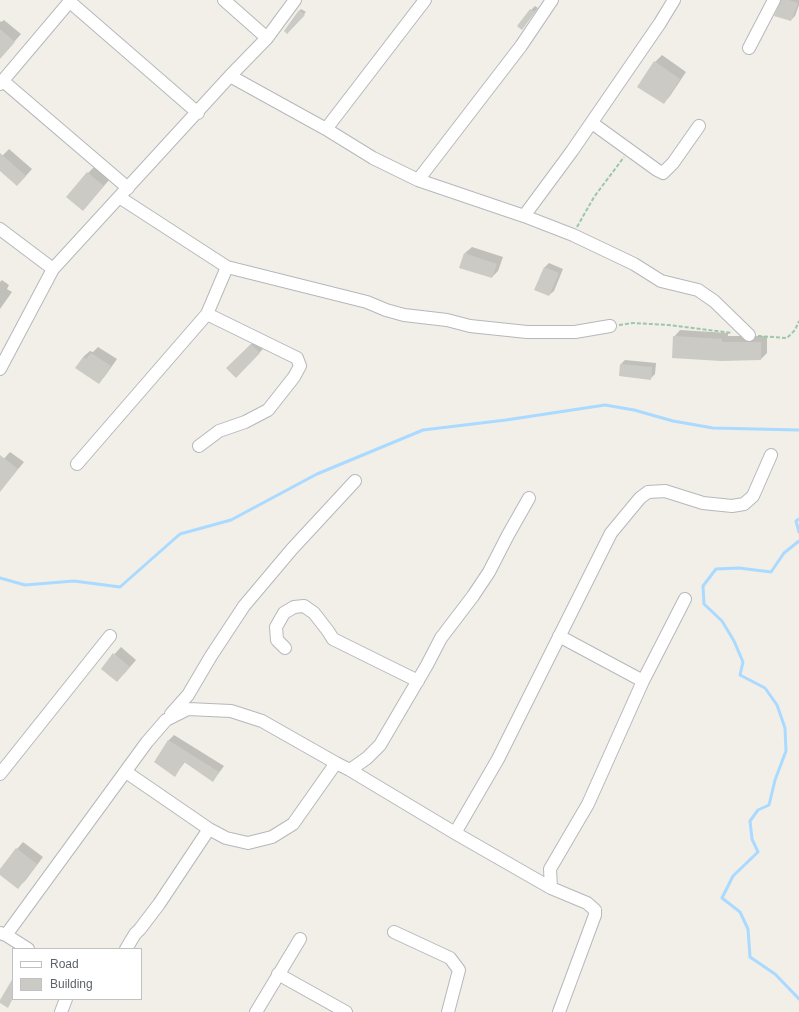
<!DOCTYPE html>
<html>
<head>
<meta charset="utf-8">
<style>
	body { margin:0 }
	#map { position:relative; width:799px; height:1012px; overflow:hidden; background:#f1efe8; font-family:Helvetica,sans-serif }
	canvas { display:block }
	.legend { position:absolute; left:12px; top:948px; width:130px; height:52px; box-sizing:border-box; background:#fff; border:1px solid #bfc1c3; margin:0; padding:5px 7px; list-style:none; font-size:12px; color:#5f6368 }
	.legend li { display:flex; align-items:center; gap:8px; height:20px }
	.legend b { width:20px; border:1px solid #bfc1c3 }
</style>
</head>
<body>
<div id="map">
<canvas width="799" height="1012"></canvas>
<ul class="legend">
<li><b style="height:5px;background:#fff"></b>Road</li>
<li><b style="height:11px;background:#cccac5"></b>Building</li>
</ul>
</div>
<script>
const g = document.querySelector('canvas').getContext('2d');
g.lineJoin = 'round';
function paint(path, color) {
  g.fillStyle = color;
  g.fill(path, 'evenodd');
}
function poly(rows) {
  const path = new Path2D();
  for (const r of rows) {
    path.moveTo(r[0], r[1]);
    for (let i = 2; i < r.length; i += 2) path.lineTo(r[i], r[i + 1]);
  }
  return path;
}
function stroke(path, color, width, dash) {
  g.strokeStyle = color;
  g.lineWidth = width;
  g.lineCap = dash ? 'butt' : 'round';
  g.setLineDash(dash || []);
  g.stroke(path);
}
const shadow = poly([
	[782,0,799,0,799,5,795,16,791,20],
	[535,6,538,8,522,29,531,10],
	[301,9,306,12,287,33,285,31],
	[4,20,21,34,0,58,0,21,1,22],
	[662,55,686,72,670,96,664,103,655,62],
	[9,149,32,169,24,178,0,169,0,158],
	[95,166,110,179,89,203,88,173],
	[472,247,503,257,498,271,492,277,465,253],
	[549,263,563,269,554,291,549,295,535,289,545,267],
	[2,280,9,285,7,289,12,292,0,309,0,282],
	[680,330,728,333,728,336,767,336,767,353,761,359,674,337],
	[255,340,264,348,236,376,228,368],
	[98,347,117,359,105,376,99,383,83,357,90,351,93,352],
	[625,360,656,363,655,374,651,378,621,364],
	[10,452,24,462,0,491,0,463],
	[121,647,136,660,124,674,102,668],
	[174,735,224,766,213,781,185,762,175,775,168,741],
	[23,842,43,857,25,881,18,887,0,874,0,871,17,849]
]);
const stream = poly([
	[799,519,796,521,799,532],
	[799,541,784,553,771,572,739,568,716,569,703,586,704,604,722,621,734,641,743,662,740,675,765,688,777,705,785,728,786,751,775,780,769,805,758,810,750,821,752,839,758,852,733,876,722,898,740,912,748,929,750,957,775,974,799,999],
	[0,578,25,585,74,581,120,587,180,534,231,520,317,474,423,430,506,420,605,405,634,410,673,421,713,428,799,430]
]);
const building = poly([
	[781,0,789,0,798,3,791,21,774,16],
	[530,9,535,12,522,30,517,26],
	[299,10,305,15,287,34,284,31],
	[0,29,15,42,0,59],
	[654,61,680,79,664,104,637,87],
	[0,153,26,176,17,186,0,171],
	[87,172,104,186,83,211,66,197],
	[464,253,497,264,492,278,459,268],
	[544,267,559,273,549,296,534,290],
	[673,336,722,339,722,342,761,342,761,360,721,361,672,358],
	[251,344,260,353,236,378,226,368],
	[91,353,111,366,99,384,75,368,83,357,86,359],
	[620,364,652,367,651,380,619,376],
	[0,455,18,469,0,492],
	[113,653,130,667,117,682,101,669],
	[168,740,219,772,213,782,184,762,175,777,154,762],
	[16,848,37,864,18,889,0,875,0,869],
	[13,978,13,998,8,1008,0,1003,0,1000]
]);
const path = poly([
	[577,227,594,197,624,157],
	[619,325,633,323,669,325,732,333],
	[758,336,787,338,795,330,799,321]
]);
const minor = poly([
	[224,0,267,38],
	[70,2,198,113],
	[749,48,774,0],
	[230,76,326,129,373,158,418,180,524,216,573,235,634,264,661,281,698,290,714,301,749,335],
	[3,81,128,188],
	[0,84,71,0],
	[592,123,657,170,663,173,673,163,699,126],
	[326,129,425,0],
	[418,180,521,46,552,0],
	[119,197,227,267,367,302,386,310,404,315,447,320,470,326,527,332,575,332,610,326],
	[524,216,572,151,660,23,674,0],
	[0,229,53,269],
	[0,369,53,269,230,76,267,38,295,0],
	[199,446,219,431,245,422,268,410,294,377,300,366,297,358,207,314],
	[77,464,207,314,227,267],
	[559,636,643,681],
	[285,648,277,640,276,627,284,613,294,607,304,606,314,613,328,631,333,639,418,681],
	[171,714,188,695,211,656,244,606,292,549,355,481],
	[350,770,367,758,380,745,427,665,441,638,473,596,489,572,508,535,529,498],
	[126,772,209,829,226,838,248,843,272,837,293,824,336,763],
	[0,774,110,636],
	[455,833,498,759,611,533,640,498,648,492,665,491,703,503,732,506,744,504,753,496,771,455],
	[551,888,550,869,588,804,643,681,685,599],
	[394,932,450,958,459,970,448,1012],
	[0,933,6,935,28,949],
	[6,935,147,742,166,720,188,709,231,711,262,721,336,763,350,770,455,833,551,888,587,903,595,910,595,915,559,1012],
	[126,949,135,934,140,929,159,904,209,829],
	[278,974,346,1012],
	[61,1012,66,999],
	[256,1012,300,939]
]);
paint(shadow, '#0003');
stroke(stream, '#aadaff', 3);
paint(building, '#cccac5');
stroke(minor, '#b5b8bc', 14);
stroke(path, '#9cc7a9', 2, [4, 2]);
stroke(minor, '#fff', 12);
</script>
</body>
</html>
